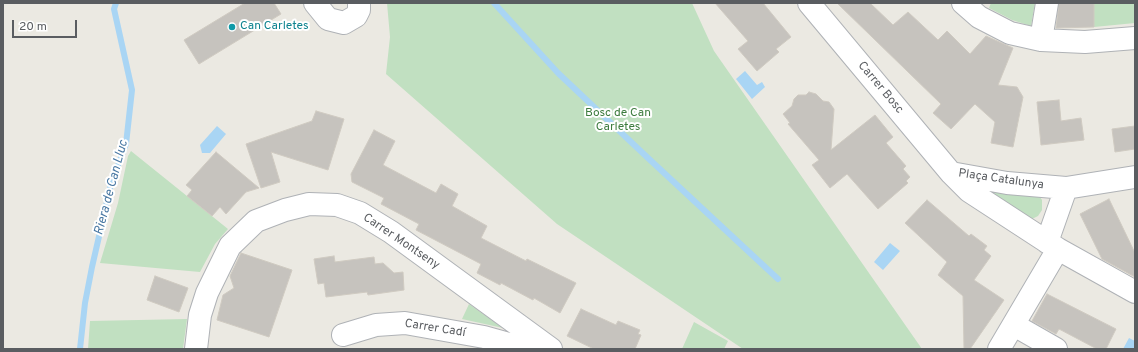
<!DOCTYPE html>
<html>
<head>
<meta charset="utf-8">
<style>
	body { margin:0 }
	#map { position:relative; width:1138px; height:352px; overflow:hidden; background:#ebe9e2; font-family:Overpass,sans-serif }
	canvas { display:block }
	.frame { position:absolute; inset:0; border:4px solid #5a5d61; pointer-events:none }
	.scale { position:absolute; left:12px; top:20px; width:65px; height:18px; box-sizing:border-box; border:2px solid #5a5d61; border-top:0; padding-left:5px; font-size:12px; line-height:14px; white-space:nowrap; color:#5a5d61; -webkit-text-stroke:3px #fff; paint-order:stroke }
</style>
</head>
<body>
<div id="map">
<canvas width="1138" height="352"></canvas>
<div class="frame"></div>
<div class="scale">20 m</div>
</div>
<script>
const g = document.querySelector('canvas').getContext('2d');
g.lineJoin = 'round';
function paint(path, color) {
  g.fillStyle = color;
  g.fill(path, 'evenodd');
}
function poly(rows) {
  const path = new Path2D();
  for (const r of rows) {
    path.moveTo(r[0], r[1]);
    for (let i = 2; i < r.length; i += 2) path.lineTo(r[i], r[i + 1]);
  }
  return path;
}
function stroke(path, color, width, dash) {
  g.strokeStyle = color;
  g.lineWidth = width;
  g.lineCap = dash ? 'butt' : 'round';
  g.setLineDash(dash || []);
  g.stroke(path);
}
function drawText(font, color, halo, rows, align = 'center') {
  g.font = font + ' Overpass,sans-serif';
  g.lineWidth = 4;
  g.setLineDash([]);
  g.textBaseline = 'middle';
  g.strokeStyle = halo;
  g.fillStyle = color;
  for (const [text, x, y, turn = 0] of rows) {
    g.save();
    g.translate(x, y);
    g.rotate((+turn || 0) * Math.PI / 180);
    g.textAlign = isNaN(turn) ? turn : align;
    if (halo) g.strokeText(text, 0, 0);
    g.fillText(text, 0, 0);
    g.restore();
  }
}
const green = poly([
	[387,3,692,3,714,51,922,349,743,349,557,224,386,74,390,37],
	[991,3,1035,3,1031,26,1012,20,989,8],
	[1094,3,1135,3,1135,23,1094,27],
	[131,151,228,229,215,244,200,272,100,263,118,203,128,156],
	[980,187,1040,197,1042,200,1042,210,1038,216,1032,219],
	[469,304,503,328,462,319],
	[187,319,183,349,88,349,90,321],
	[694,322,728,341,724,349,682,349]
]);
const water = poly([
	[745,71,757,85,762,82,765,87,752,99,736,79],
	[217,126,226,134,210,153,202,153,200,145],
	[890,243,900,251,883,270,874,262],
	[1129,338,1135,341,1135,349,1123,349]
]);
const stream = poly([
	[494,3,558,73,648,158,778,279],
	[80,349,85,303,92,267,111,184,126,144,132,90,114,9,116,3]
]);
const building = poly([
	[245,3,274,3,281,14,199,64,184,40,245,3],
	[715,3,763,3,791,37,776,49,779,52,757,71,738,49,748,41,715,3],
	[837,3,870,3,893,25,908,12,938,40,947,31,970,54,986,36,1013,48,998,85,1017,87,1023,97,1013,147,991,143,995,122,975,104,951,129,933,113,941,104,837,3],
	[1059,3,1094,3,1094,27,1056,28,1059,3],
	[809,92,816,94,823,101,829,102,834,109,831,150,875,115,893,137,886,143,906,166,903,169,910,177,906,181,908,183,878,209,847,174,830,188,812,165,819,160,788,124,790,123,783,114,792,106,794,99,798,95,806,95,809,92],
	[1059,100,1061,121,1081,118,1084,140,1041,145,1037,102,1059,100],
	[316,111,344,119,328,170,271,152,280,182,261,188,246,144,312,121,316,111],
	[1135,126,1135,149,1115,152,1112,129,1135,126],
	[374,130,395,141,383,165,436,193,441,184,458,194,452,206,487,226,481,238,526,261,527,259,576,283,560,313,534,298,533,300,501,283,500,285,477,273,481,264,416,230,419,224,381,204,384,198,352,182,351,174,374,130],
	[216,152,259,188,246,192,226,214,220,207,212,216,187,196,192,190,186,185,216,152],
	[1109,199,1135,253,1135,277,1102,259,1080,214,1109,199],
	[927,200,969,236,971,234,987,246,984,250,991,256,974,280,1004,300,970,349,964,349,963,296,938,275,947,262,905,223,927,200],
	[241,253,292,270,269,337,217,320,223,295,234,288,230,276,241,253],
	[334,256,335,262,374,257,375,264,383,263,394,273,403,272,404,290,368,295,367,292,326,297,324,283,318,284,314,259,334,256],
	[155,276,188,288,179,312,147,300,155,276],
	[1047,294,1116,329,1106,349,1097,349,1059,329,1056,334,1032,321,1047,294],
	[581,309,616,325,618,321,640,330,638,334,641,335,635,349,594,349,567,336,581,309]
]);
const minor = poly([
	[315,3,328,19,344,23,356,16,359,10,359,3],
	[809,3,951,173,969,191,1058,249,1135,292],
	[963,3,979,17,1010,33,1041,40,1085,42,1135,38],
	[1041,40,1047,3],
	[951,173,1007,183,1066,188,1047,242],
	[1066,188,1135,177],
	[1014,325,1056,349],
	[343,335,376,325,405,323,484,337,527,349],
	[196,349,200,315,207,293,230,246,256,221,285,210,309,204,337,205,360,213,391,232,551,349],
	[999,349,1058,249]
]);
const markers = [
	[232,27,4,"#0f9aa8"]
];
const cultureNames = [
	["Can Carletes",240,27]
];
const streetNames = [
	["Carrer Bosc",880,88,50],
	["Plaça Catalunya",1001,180,8],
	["Carrer Montseny",401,242,34],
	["Carrer Cadí",435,329,9]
];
const parkNames = [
	["Bosc de Can",618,114],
	["Carletes",618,128]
];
const waterNames = [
	["Riera de Can Lluc",112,188,-75]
];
paint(green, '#c1e0c1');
paint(water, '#a9d5f4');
stroke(stream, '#a9d5f4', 6);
paint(building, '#c6c3be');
stroke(building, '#cfcac1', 1);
stroke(minor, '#afb2b6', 24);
stroke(minor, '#fff', 22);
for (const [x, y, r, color] of markers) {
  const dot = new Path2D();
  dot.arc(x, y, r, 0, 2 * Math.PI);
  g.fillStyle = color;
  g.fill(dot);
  stroke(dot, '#fff', 1.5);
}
drawText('12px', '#0d838f', '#fff', cultureNames, 'left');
drawText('12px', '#5a5d61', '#fff', streetNames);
drawText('12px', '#3e7c3f', '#fff', parkNames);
drawText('italic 13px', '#4978a3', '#fff', waterNames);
</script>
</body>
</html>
